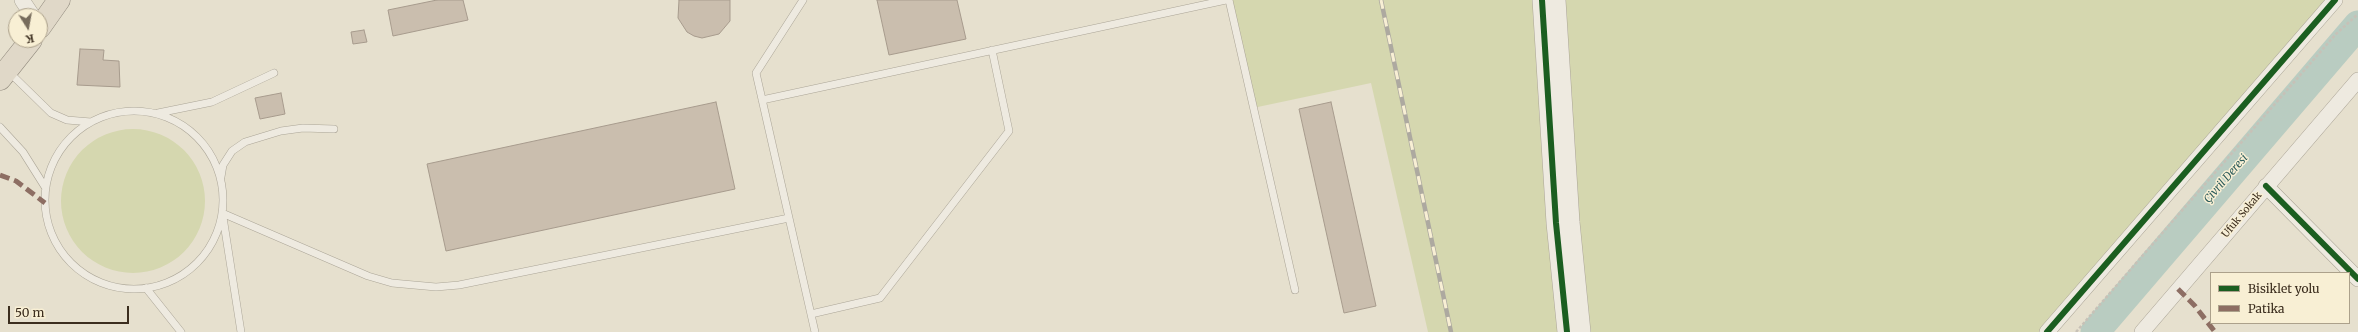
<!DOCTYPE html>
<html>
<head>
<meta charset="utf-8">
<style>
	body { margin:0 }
	#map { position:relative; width:2358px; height:332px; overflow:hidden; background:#e6e0ce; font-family:Merriweather,serif }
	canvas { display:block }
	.legend { position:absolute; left:2210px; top:272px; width:140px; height:52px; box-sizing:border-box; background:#f8efd4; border:1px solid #aca18b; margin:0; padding:5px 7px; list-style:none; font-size:12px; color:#3b2d1e }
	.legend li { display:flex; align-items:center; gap:8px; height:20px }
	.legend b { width:20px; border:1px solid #aca18b }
	.north { position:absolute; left:8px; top:8px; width:40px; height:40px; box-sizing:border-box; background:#f8efd4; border:1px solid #aca18b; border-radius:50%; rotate:169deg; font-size:11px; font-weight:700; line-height:16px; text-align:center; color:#3b2d1e }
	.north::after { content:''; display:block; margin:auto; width:14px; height:18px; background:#776c5c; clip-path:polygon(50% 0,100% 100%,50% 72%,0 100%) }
	.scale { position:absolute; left:8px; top:306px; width:121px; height:18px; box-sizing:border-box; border:2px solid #3b2d1e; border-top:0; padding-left:5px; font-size:12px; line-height:14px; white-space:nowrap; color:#3b2d1e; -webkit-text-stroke:3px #f8efd4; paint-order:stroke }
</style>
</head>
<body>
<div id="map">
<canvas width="2358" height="332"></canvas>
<ul class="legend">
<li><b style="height:5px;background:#1b5e20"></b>Bisiklet yolu</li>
<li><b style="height:5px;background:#8d6e63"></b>Patika</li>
</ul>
<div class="north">K</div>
<div class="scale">50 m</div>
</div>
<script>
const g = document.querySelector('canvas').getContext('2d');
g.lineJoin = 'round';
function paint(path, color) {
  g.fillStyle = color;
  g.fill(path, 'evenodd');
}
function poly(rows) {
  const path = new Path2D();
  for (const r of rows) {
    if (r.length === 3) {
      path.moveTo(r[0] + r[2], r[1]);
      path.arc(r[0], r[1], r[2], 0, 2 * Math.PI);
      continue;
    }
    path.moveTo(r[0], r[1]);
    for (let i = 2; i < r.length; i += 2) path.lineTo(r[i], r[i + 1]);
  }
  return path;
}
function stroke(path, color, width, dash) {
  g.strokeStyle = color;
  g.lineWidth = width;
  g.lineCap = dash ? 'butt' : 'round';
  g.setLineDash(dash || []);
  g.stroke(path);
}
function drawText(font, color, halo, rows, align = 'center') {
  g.font = font + ' Merriweather,serif';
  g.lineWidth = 3;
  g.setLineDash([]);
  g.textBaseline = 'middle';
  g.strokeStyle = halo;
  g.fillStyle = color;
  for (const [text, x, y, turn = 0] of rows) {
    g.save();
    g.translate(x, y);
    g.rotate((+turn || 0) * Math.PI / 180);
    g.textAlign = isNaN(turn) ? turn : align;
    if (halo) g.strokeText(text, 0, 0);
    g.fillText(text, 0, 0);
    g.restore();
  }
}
const green = poly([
	[1229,0,2335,0,2047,332,1428,332,1371,83,1253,108],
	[133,201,72]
]);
const river = poly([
	[2095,332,2358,25]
]);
const building = poly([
	[437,0,463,0,468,20,393,36,388,10,437,0],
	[679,0,730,0,730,21,719,34,702,38,694,36,687,32,678,18,679,0],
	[877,0,957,0,966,39,889,55,877,0],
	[364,30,367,42,353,44,351,32,364,30],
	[80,49,104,50,103,60,119,61,120,87,77,85,80,49],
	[281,93,285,114,260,119,255,98,281,93],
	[716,102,735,189,446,251,427,164,716,102],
	[1331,102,1376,306,1344,313,1299,109,1331,102]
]);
const path = poly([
	[2076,332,2336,34,2358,14]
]);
const service = poly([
	[803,0,756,73,815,332],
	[1229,0,1295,290],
	[9,72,51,113,67,120,91,122],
	[762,100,1226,0],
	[134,200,89],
	[158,113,212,102,274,73],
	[0,127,23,152,45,187],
	[221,177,223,165,232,151,245,142,281,131,303,128,334,129],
	[222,213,368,276,392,283,436,287,459,285,789,218],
	[223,217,241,332],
	[146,288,181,332],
	[811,314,880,298,1009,131,992,50]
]);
const minor = poly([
	[22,0,32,15],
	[2266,186,2358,279],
	[2047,332,2335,0],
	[2142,332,2358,80]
]);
const tertiary = poly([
	[1542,0,1556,223,1567,332],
	[1556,0,1570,222,1581,332]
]);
const trunk = poly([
	[40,27,59,0],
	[0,79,31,40]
]);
const rail = poly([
	[1381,0,1451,332]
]);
const quiet = poly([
	[0,175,16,181,45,203],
	[2178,289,2195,306,2215,332]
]);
const cycleway = poly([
	[1542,0,1556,223,1567,332],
	[2266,186,2358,279],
	[2047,332,2335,0]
]);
const streetNames = [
	["Ufuk Sokak",2242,215,-50]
];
const waterNames = [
	["Çivril Deresi",2226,179,-49]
];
paint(green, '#d5d7af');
stroke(river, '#b9ccc1', 29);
paint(building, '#cabeae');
stroke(building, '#a79b8d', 1);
stroke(service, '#aba597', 8);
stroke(minor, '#aba597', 16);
stroke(tertiary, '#aba597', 20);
stroke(trunk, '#918a7e', 23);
stroke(path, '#c7c1b7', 2.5, [3, 2]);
stroke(service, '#eeeae0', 7);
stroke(minor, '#eeeae0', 15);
stroke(tertiary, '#eeeae0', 19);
stroke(trunk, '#e0d8c8', 22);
stroke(rail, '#ada9a0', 4.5);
stroke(rail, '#f8efd4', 3, [9]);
stroke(quiet, '#8d6e63', 5, [10, 5]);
stroke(cycleway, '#1b5e20', 6);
drawText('10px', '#3b2d1e', '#f8efd4', streetNames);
drawText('italic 11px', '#2c5c5b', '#f8efd4', waterNames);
</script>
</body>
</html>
